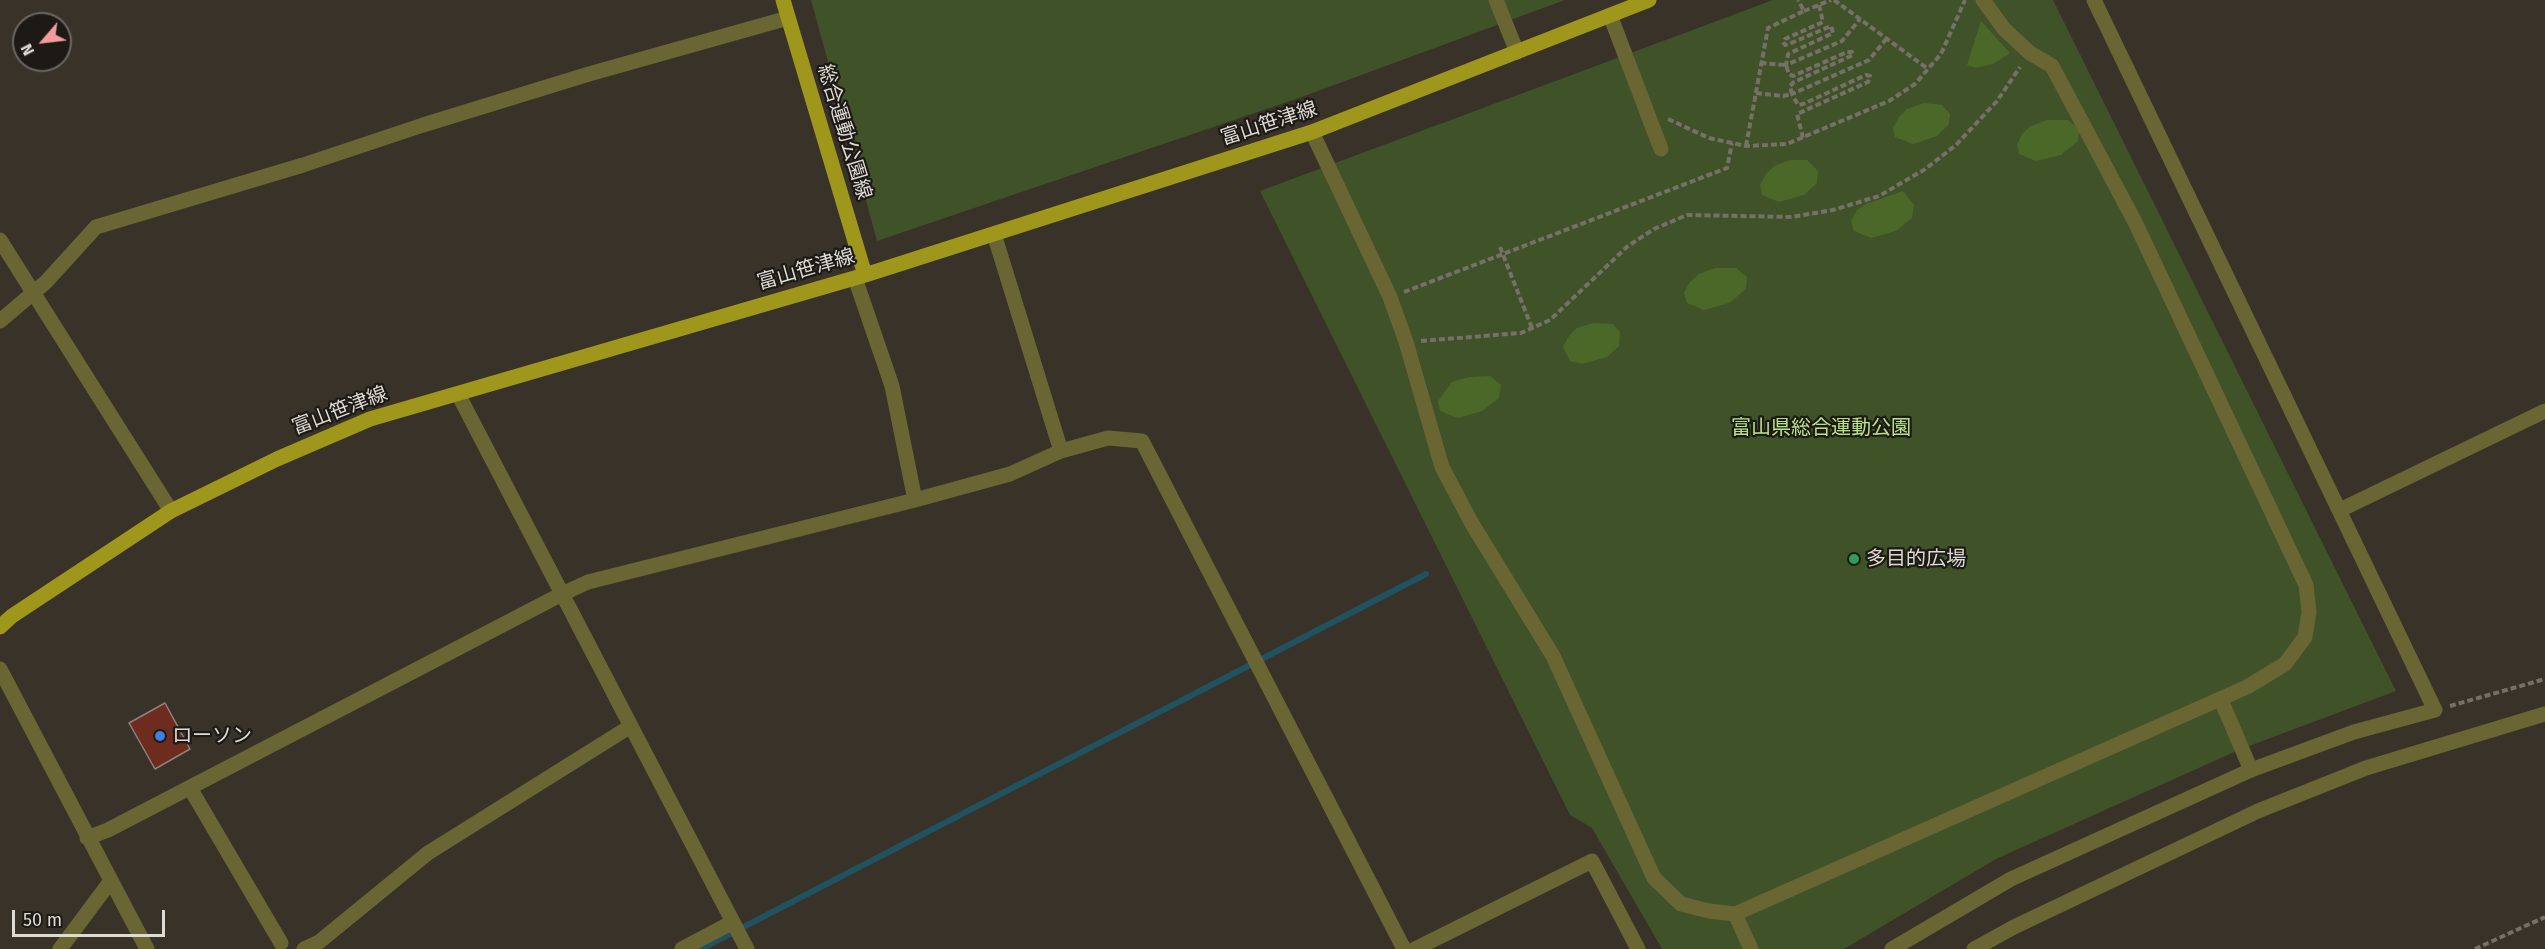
<!DOCTYPE html>
<html>
<head>
<meta charset="utf-8">
<style>
	body { margin:0 }
	#map { position:relative; width:2545px; height:949px; overflow:hidden; background:#383229; font-family:"Fira Sans",sans-serif }
	canvas { display:block }
	.north { position:absolute; left:12px; top:12px; width:60px; height:60px; box-sizing:border-box; background:#1d1a16; border:2px solid #6a6762; border-radius:50%; rotate:242deg; font-size:16px; font-weight:700; line-height:24px; text-align:center; color:#dedad4 }
	.north::after { content:''; display:block; margin:auto; width:21px; height:27px; background:#f59b9d; clip-path:polygon(50% 0,100% 100%,50% 72%,0 100%) }
	.scale { position:absolute; left:12px; top:910px; width:153px; height:27px; box-sizing:border-box; border:3px solid #dedad4; border-top:0; padding-left:8px; font-size:18px; line-height:21px; white-space:nowrap; color:#dedad4; -webkit-text-stroke:4px #1d1a16; paint-order:stroke }
</style>
</head>
<body>
<div id="map">
<canvas width="2545" height="949"></canvas>
<div class="north">N</div>
<div class="scale">50 m</div>
</div>
<script>
const g = document.querySelector('canvas').getContext('2d');
g.lineJoin = 'round';
function paint(path, color) {
  g.fillStyle = color;
  g.fill(path, 'evenodd');
}
function poly(rows) {
  const path = new Path2D();
  for (const r of rows) {
    path.moveTo(r[0], r[1]);
    for (let i = 2; i < r.length; i += 2) path.lineTo(r[i], r[i + 1]);
  }
  return path;
}
function stroke(path, color, width, dash) {
  g.strokeStyle = color;
  g.lineWidth = width;
  g.lineCap = dash ? 'butt' : 'round';
  g.setLineDash(dash || []);
  g.stroke(path);
}
function drawText(font, color, halo, rows, align = 'center') {
  g.font = font + ' "Fira Sans","Noto Sans JP",sans-serif';
  g.lineWidth = 4.5;
  g.setLineDash([]);
  g.textBaseline = 'middle';
  g.strokeStyle = halo;
  g.fillStyle = color;
  for (const [text, x, y, turn = 0] of rows) {
    g.save();
    g.translate(x, y);
    g.rotate((+turn || 0) * Math.PI / 180);
    g.textAlign = isNaN(turn) ? turn : align;
    if (halo) g.strokeText(text, 0, 0);
    g.fillText(text, 0, 0);
    g.restore();
  }
}
const green = poly([
	[811,0,1565,0,1299,98,877,241],
	[1773,0,2053,0,2396,691,2241,749,1996,859,1844,949,1662,949,1592,828,1570,815,1260,191]
]);
const forest = poly([
	[1981,21,2010,53,1993,64,1976,68,1967,65],
	[1924,103,1942,105,1950,114,1949,124,1937,136,1913,144,1895,137,1893,128,1899,117,1907,109],
	[2047,120,2068,120,2079,129,2078,141,2061,155,2036,161,2019,154,2017,145,2022,134,2031,126],
	[1790,160,1807,160,1818,171,1817,183,1804,195,1779,202,1762,195,1760,185,1766,174,1774,166],
	[1903,191,1914,205,1912,218,1896,231,1871,238,1854,231,1851,221,1857,210,1866,204],
	[1715,268,1736,268,1747,277,1746,289,1729,303,1704,310,1687,303,1684,293,1690,282,1699,274],
	[1593,323,1613,324,1620,332,1619,346,1607,357,1582,364,1570,361,1563,347,1569,336,1577,328],
	[1490,376,1501,385,1499,398,1482,411,1458,418,1440,411,1438,401,1452,382,1469,377]
]);
const stream = poly([
	[701,949,1426,574]
]);
const building = poly([
	[165,703,190,749,155,769,129,723,165,703]
]);
const path = poly([
	[1834,0,1928,69],
	[1819,5,1823,22,1785,39,1783,42,1785,45,1789,44,1831,26,1833,33,1788,54,1786,65,1842,41,1860,19],
	[1804,11,1831,0],
	[1756,93,1783,96,1792,94,1790,86,1794,82,1853,55,1852,52,1847,52,1793,76,1789,74,1786,65,1761,63],
	[1668,119,1709,138,1746,146,1787,144,1889,101,1915,84,1941,54,1965,0],
	[1803,138,1797,114,1868,82,1870,76,1866,75,1803,104,1798,105,1792,94,1869,60,1887,38],
	[1746,146,1768,28,1804,11,1798,0],
	[1500,247,1532,328],
	[1404,292,1727,168,1732,143],
	[1421,341,1521,333,1550,320,1628,246,1654,229,1687,215,1792,217,1833,210,1879,196,1924,170,1956,145,1997,101,2020,67],
	[2450,706,2545,679],
	[2475,949,2545,917]
]);
const minor = poly([
	[1496,0,1517,52],
	[1610,15,1661,149],
	[1312,132,1390,297,1406,342,1442,467,1471,522,1553,656,1654,878,1681,904,1709,911,1735,914,2247,687,2285,664,2305,637,2309,612,2306,585,2135,222,2052,66,2030,53,2004,29,1983,0],
	[994,234,1061,451,1108,438,1142,441,1404,949],
	[0,240,171,511],
	[855,278,892,386,915,500,1010,474,1061,451],
	[0,321,46,282,96,227,303,165,423,125,589,74,788,18],
	[458,394,747,949],
	[2340,510,2545,411],
	[0,669,147,949],
	[2221,700,2251,770],
	[190,788,281,943],
	[87,838,108,830,562,594,588,582,915,500],
	[1735,914,1751,949],
	[60,949,110,882],
	[304,949,319,942,428,853,631,726],
	[682,949,733,922],
	[1415,949,1592,861,1638,949],
	[1892,949,2011,879,2251,770,2354,732,2435,710,2094,0],
	[1974,949,2014,927,2258,811,2366,768,2545,714]
]);
const major = poly([
	[783,0,865,275],
	[0,627,12,616,171,511,277,459,370,419,865,275,1312,132,1649,0]
]);
const markers = [
	[1854,559,6,"#2e9e5b"],
	[160,736,6,"#3f7fe0"]
];
const streetNames = [
	["富山笹津線",1269,124,-18],
	["総合運動公園線",844,132,73],
	["富山笹津線",806,270,-16],
	["富山笹津線",340,411,-21]
];
const parkNames = [
	["富山県総合運動公園",1821,428]
];
const poiNames = [
	["多目的広場",1866,559],
	["ローソン",172,736]
];
paint(green, '#3f5228');
paint(forest, '#4c6828');
stroke(stream, '#205260', 6);
paint(building, '#6e2c1e');
stroke(building, '#8f817e', 1.5);
stroke(path, '#767068', 4, [6, 3]);
stroke(minor, '#696634', 15);
stroke(major, '#9e971c', 15);
for (const [x, y, r, color] of markers) {
  const dot = new Path2D();
  dot.arc(x, y, r, 0, 2 * Math.PI);
  g.fillStyle = color;
  g.fill(dot);
  stroke(dot, '#1d1a16', 2);
}
drawText('20px', '#dedad4', '#1d1a16', streetNames);
drawText('20px', '#b7e287', '#1d1a16', parkNames);
drawText('20px', '#dedad4', '#1d1a16', poiNames, 'left');
</script>
</body>
</html>
